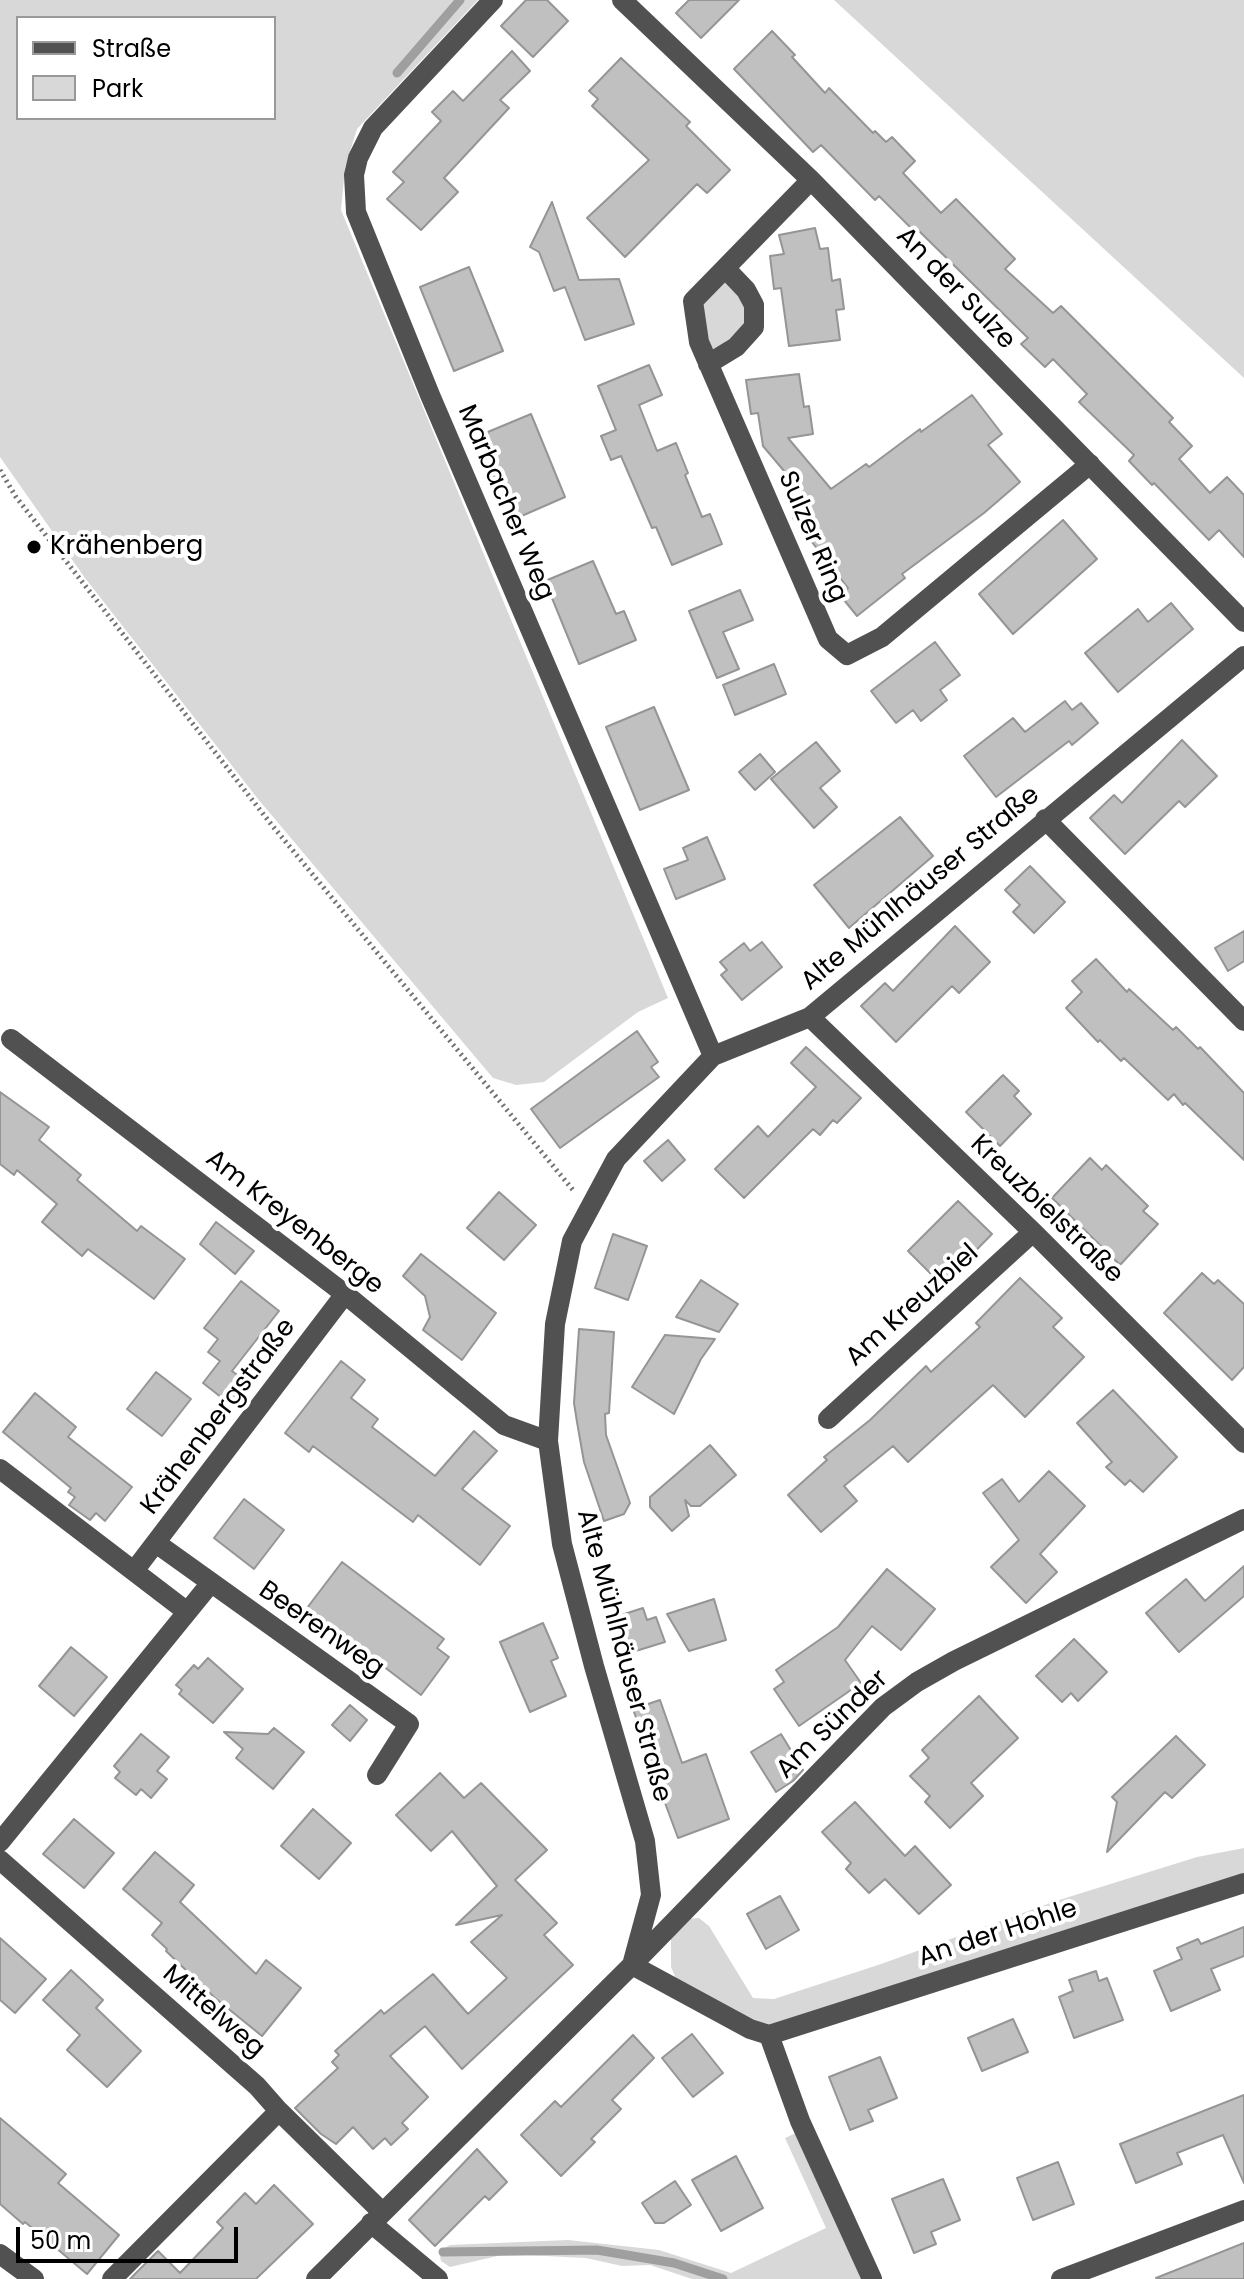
<!DOCTYPE html>
<html>
<head>
<meta charset="utf-8">
<style>
	body { margin:0 }
	#map { position:relative; width:1244px; height:2279px; overflow:hidden; background:#fff; font-family:Poppins,sans-serif }
	canvas { display:block }
	.legend { position:absolute; left:16px; top:16px; width:260px; height:104px; box-sizing:border-box; background:#fff; border:2px solid #999; margin:0; padding:10px 14px; list-style:none; font-size:24px; color:#000 }
	.legend li { display:flex; align-items:center; gap:16px; height:40px }
	.legend b { width:40px; border:2px solid #999 }
	.scale { position:absolute; left:16px; top:2227px; width:222px; height:36px; box-sizing:border-box; border:4px solid #000; border-top:0; padding-left:10px; font-size:24px; line-height:28px; white-space:nowrap; color:#000; -webkit-text-stroke:6px #fff; paint-order:stroke }
</style>
</head>
<body>
<div id="map">
<canvas width="1244" height="2279"></canvas>
<ul class="legend">
<li><b style="height:10px;background:#515151"></b>Straße</li>
<li><b style="height:22px;background:#d8d8d8"></b>Park</li>
</ul>
<div class="scale">50 m</div>
</div>
<script>
const g = document.querySelector('canvas').getContext('2d');
g.lineJoin = 'round';
function paint(path, color) {
  g.fillStyle = color;
  g.fill(path, 'evenodd');
}
function poly(rows) {
  const path = new Path2D();
  for (const r of rows) {
    path.moveTo(r[0], r[1]);
    for (let i = 2; i < r.length; i += 2) path.lineTo(r[i], r[i + 1]);
  }
  return path;
}
function stroke(path, color, width, dash) {
  g.strokeStyle = color;
  g.lineWidth = width;
  g.lineCap = dash ? 'butt' : 'round';
  g.setLineDash(dash || []);
  g.stroke(path);
}
function drawText(font, color, halo, rows, align = 'center') {
  g.font = font + ' Poppins,sans-serif';
  g.lineWidth = 8;
  g.setLineDash([]);
  g.textBaseline = 'middle';
  g.strokeStyle = halo;
  g.fillStyle = color;
  for (const [text, x, y, turn = 0] of rows) {
    g.save();
    g.translate(x, y);
    g.rotate((+turn || 0) * Math.PI / 180);
    g.textAlign = isNaN(turn) ? turn : align;
    if (halo) g.strokeText(text, 0, 0);
    g.fillText(text, 0, 0);
    g.restore();
  }
}
const green = poly([
	[0,0,478,0,357,129,345,168,341,210,668,998,638,1012,544,1082,516,1085,493,1078,258,799,85,578,0,457],
	[18,18,274,18,274,118,18,118],
	[834,0,1244,0,1244,378],
	[725,268,754,327,708,364,693,301],
	[1244,1848,1244,1874,769,2029,677,1981,671,1967,671,1934,685,1919,699,1918,709,1926,753,1998,774,1999,881,1964,1056,1901,1197,1857],
	[798,2132,866,2279,692,2279,650,2265,622,2266,586,2258,506,2254,450,2267,441,2261,439,2251,450,2245,568,2240,659,2250,731,2273,826,2228,785,2138]
]);
const stream = poly([
	[397,73,460,0],
	[443,2252,597,2250,674,2263,723,2279]
]);
const building = poly([
	[526,0,547,0,568,21,533,57,501,26,526,0],
	[689,0,739,0,701,38,676,13,689,0],
	[772,31,795,55,792,57,825,93,829,88,873,133,875,131,886,142,892,137,915,161,903,173,941,213,956,199,1015,259,1005,269,1053,313,1061,306,1173,418,1169,422,1192,446,1179,459,1210,493,1227,477,1244,495,1244,557,1219,530,1209,540,1154,483,1152,485,1129,461,1134,455,1079,402,1087,394,1053,359,1045,367,1021,344,1028,338,918,230,915,232,879,196,875,200,821,145,813,152,734,69,772,31],
	[512,51,530,71,500,100,509,108,444,178,458,192,421,230,387,199,404,182,393,172,441,121,432,112,453,91,463,101,512,51],
	[621,58,690,122,686,126,730,170,707,193,697,184,625,257,587,218,649,160,592,106,598,99,589,91,621,58],
	[552,202,579,280,619,279,634,324,585,340,565,287,554,291,539,252,530,247,552,202],
	[815,228,820,249,828,248,832,281,840,279,844,309,836,310,840,340,789,346,781,288,774,289,770,256,784,254,779,235,815,228],
	[469,267,503,351,454,371,420,287,469,267],
	[649,365,662,395,639,405,657,451,676,443,688,473,685,475,702,517,710,514,722,544,672,565,656,527,652,528,621,456,611,460,601,436,616,430,598,386,649,365],
	[799,374,804,407,809,406,813,434,788,438,831,489,866,464,869,467,920,429,921,432,972,395,1002,434,988,445,1020,482,984,513,902,574,905,578,857,616,840,595,848,588,793,518,811,503,763,446,758,413,751,414,746,380,799,374],
	[531,414,565,497,517,518,504,488,498,490,489,466,495,464,483,434,531,414],
	[1063,520,1097,559,1013,634,979,594,1063,520],
	[593,561,616,614,624,611,636,640,579,664,545,581,593,561],
	[740,590,753,620,723,632,739,669,717,678,689,611,740,590],
	[1171,603,1193,629,1118,692,1085,653,1138,609,1148,622,1171,603],
	[935,642,960,675,940,690,947,700,921,721,913,710,896,723,871,691,935,642],
	[774,664,786,694,735,715,723,685,774,664],
	[1065,701,1072,710,1081,703,1098,723,1072,745,1069,741,996,797,964,756,1013,718,1025,732,1065,701],
	[654,707,689,790,640,810,606,727,654,707],
	[1182,740,1217,776,1185,807,1179,801,1125,854,1090,818,1114,795,1122,803,1182,740],
	[816,742,840,771,820,788,837,807,814,828,771,779,816,742],
	[760,754,775,772,755,790,739,772,760,754],
	[900,817,933,856,849,928,814,885,900,817],
	[707,837,725,879,676,899,664,869,688,860,683,848,707,837],
	[1030,866,1065,902,1034,933,1013,912,1020,905,1005,890,1030,866],
	[955,926,990,962,959,993,952,986,896,1042,861,1006,885,983,893,991,955,926],
	[1244,931,1244,961,1228,971,1215,948,1244,931],
	[762,942,782,967,742,1000,721,975,727,970,720,962,744,943,750,951,762,942],
	[1096,959,1127,992,1129,989,1173,1030,1176,1027,1198,1049,1200,1047,1244,1093,1244,1160,1185,1103,1183,1105,1174,1094,1168,1100,1124,1058,1121,1061,1100,1040,1098,1042,1066,1008,1082,992,1072,981,1096,959],
	[637,1031,658,1062,651,1067,659,1077,560,1148,531,1109,637,1031],
	[806,1047,861,1098,837,1123,833,1120,820,1135,813,1129,744,1198,715,1169,758,1126,768,1137,816,1087,791,1063,806,1047],
	[1003,1075,1019,1091,1014,1096,1031,1114,1000,1146,966,1112,1003,1075],
	[0,1092,49,1127,39,1140,81,1175,77,1180,137,1231,141,1226,185,1259,154,1299,88,1249,82,1256,42,1222,57,1204,17,1170,14,1175,0,1164,0,1092],
	[668,1140,685,1160,662,1181,644,1161,668,1140],
	[1090,1158,1102,1170,1106,1165,1148,1206,1143,1211,1158,1224,1120,1265,1052,1198,1090,1158],
	[499,1192,536,1225,504,1260,467,1228,499,1192],
	[958,1201,992,1234,942,1285,908,1251,958,1201],
	[216,1222,254,1251,235,1274,200,1244,216,1222],
	[613,1234,647,1246,628,1300,595,1288,613,1234],
	[421,1254,496,1313,462,1360,423,1330,430,1317,425,1296,403,1276,421,1254],
	[1202,1273,1214,1284,1218,1280,1244,1304,1244,1367,1232,1380,1164,1313,1202,1273],
	[1020,1278,1062,1318,1053,1327,1084,1357,1025,1417,993,1385,908,1462,893,1446,844,1486,857,1501,821,1532,788,1495,827,1460,824,1457,870,1420,926,1366,931,1372,980,1327,976,1323,1020,1278],
	[701,1280,738,1304,719,1332,676,1317,701,1280],
	[241,1281,279,1311,232,1371,248,1383,231,1405,203,1383,220,1361,208,1352,218,1339,204,1328,241,1281],
	[579,1329,614,1332,609,1413,605,1414,606,1435,630,1503,624,1514,604,1521,584,1462,577,1422,574,1403,579,1329],
	[665,1335,715,1339,701,1359,674,1414,632,1387,665,1335],
	[341,1361,365,1380,351,1398,378,1419,372,1427,435,1476,474,1431,497,1451,462,1489,510,1526,480,1565,418,1515,413,1522,313,1446,309,1452,285,1433,341,1361],
	[156,1372,191,1399,162,1436,127,1409,156,1372],
	[1113,1390,1177,1457,1143,1492,1130,1480,1125,1485,1106,1467,1112,1462,1077,1423,1113,1390],
	[35,1393,76,1427,68,1437,132,1487,105,1521,96,1513,90,1520,69,1505,75,1497,68,1492,71,1488,3,1432,35,1393],
	[710,1445,736,1475,700,1506,691,1506,685,1500,689,1516,672,1531,650,1507,650,1497,710,1445],
	[1049,1471,1085,1506,1040,1554,1057,1572,1026,1603,991,1567,1019,1540,983,1493,1002,1479,1019,1502,1049,1471],
	[244,1499,284,1530,254,1569,214,1538,244,1499],
	[342,1562,444,1639,437,1648,449,1657,421,1695,307,1608,342,1562],
	[1244,1566,1244,1596,1179,1652,1146,1613,1186,1579,1205,1601,1244,1566],
	[887,1569,935,1609,901,1650,872,1626,845,1660,861,1683,799,1726,774,1689,784,1682,776,1670,838,1627,887,1569],
	[714,1599,726,1640,689,1651,667,1614,714,1599],
	[643,1608,647,1620,656,1617,665,1642,626,1654,615,1617,643,1608],
	[543,1623,558,1658,551,1661,566,1696,530,1712,500,1642,543,1623],
	[1074,1639,1107,1672,1078,1701,1071,1693,1062,1702,1036,1676,1074,1639],
	[71,1647,107,1677,74,1716,39,1686,71,1647],
	[208,1658,243,1689,213,1723,179,1694,182,1690,176,1685,194,1665,198,1669,208,1658],
	[979,1696,1018,1738,971,1783,983,1796,950,1828,925,1802,930,1796,910,1776,929,1758,922,1750,979,1696],
	[660,1700,682,1763,706,1754,729,1819,678,1838,641,1738,643,1738,633,1709,660,1700],
	[350,1705,367,1720,350,1741,332,1725,350,1705],
	[274,1728,304,1752,273,1789,236,1758,243,1749,224,1732,268,1734,274,1728],
	[141,1734,169,1757,157,1771,167,1779,151,1798,141,1789,136,1795,115,1778,120,1772,114,1766,141,1734],
	[781,1734,803,1770,793,1781,776,1792,751,1752,781,1734],
	[1176,1736,1205,1765,1172,1798,1165,1792,1107,1852,1117,1802,1112,1797,1176,1736],
	[440,1773,464,1798,481,1783,547,1850,515,1880,557,1923,544,1935,573,1965,462,2069,425,2026,390,2056,428,2097,402,2123,408,2129,391,2145,385,2138,373,2149,353,2127,336,2144,321,2134,295,2108,338,2068,332,2062,339,2055,335,2051,381,2010,384,2014,433,1974,468,2014,507,1978,471,1942,502,1915,456,1925,497,1886,452,1831,431,1851,396,1815,440,1773],
	[855,1802,905,1856,915,1846,951,1885,919,1914,885,1879,869,1893,846,1869,851,1863,822,1832,855,1802],
	[313,1809,351,1843,319,1879,281,1846,313,1809],
	[74,1819,114,1853,84,1888,43,1854,74,1819],
	[155,1852,194,1885,180,1902,256,1974,266,1960,301,1988,262,2036,215,1998,166,1951,167,1949,152,1935,162,1923,123,1889,155,1852],
	[780,1896,799,1930,766,1949,747,1914,780,1896],
	[1244,1927,1244,1956,1211,1969,1220,1990,1171,2011,1154,1971,1182,1959,1177,1948,1198,1939,1201,1944,1244,1927],
	[0,1938,46,1979,15,2013,0,2000,0,1938],
	[71,1970,103,2000,96,2008,141,2051,107,2087,67,2050,80,2035,43,2000,71,1970],
	[1096,1971,1099,1981,1107,1978,1123,2020,1074,2038,1059,1997,1073,1991,1069,1980,1096,1971],
	[1013,2019,1028,2052,982,2071,968,2038,1013,2019],
	[692,2034,723,2073,693,2097,662,2058,692,2034],
	[633,2035,654,2058,612,2100,621,2109,591,2139,595,2142,561,2176,521,2135,555,2101,561,2107,633,2035],
	[880,2057,897,2098,868,2110,873,2121,850,2130,829,2077,880,2057],
	[1244,2095,1244,2183,1223,2135,1177,2153,1182,2164,1136,2183,1120,2144,1244,2095],
	[0,2118,66,2174,58,2183,119,2235,87,2274,25,2222,23,2224,0,2204,0,2118],
	[477,2149,507,2182,489,2200,485,2196,435,2246,409,2220,477,2149],
	[736,2156,763,2208,721,2231,692,2180,736,2156],
	[1058,2162,1074,2204,1033,2220,1017,2178,1058,2162],
	[943,2179,960,2220,931,2232,936,2244,914,2253,892,2199,943,2179],
	[675,2181,691,2205,664,2223,655,2223,642,2203,675,2181],
	[274,2185,313,2224,256,2279,130,2279,158,2251,180,2273,223,2228,217,2222,245,2193,256,2204,274,2185],
	[1244,2243,1244,2279,1157,2279,1156,2278,1244,2243]
]);
const path = poly([
	[0,470,16,497,271,824,573,1190]
]);
const minor = poly([
	[493,0,373,128,358,158,354,175,356,212,430,395,713,1056],
	[622,0,811,180,1244,622],
	[811,180,693,301,699,342,828,639,847,655,882,637,1090,464],
	[708,364,736,347,754,327,754,305,746,290,725,268],
	[1045,819,1244,1021],
	[810,1017,1033,1232,1244,1443],
	[11,1039,345,1294,504,1425,548,1441],
	[828,1419,1033,1232],
	[0,1469,186,1611],
	[156,1543,409,1724,377,1775],
	[134,1571,345,1294],
	[0,1842,210,1584],
	[0,1860,257,2086,279,2111,382,2212],
	[769,2035,1244,1883],
	[371,2223,438,2279],
	[0,2254,34,2279],
	[112,2279,279,2111],
	[316,2279,632,1965,651,1895,645,1841,594,1666,562,1544,548,1441,555,1324,572,1241,616,1159,713,1056,810,1017,1244,656],
	[872,2279,800,2121,769,2035,750,2029,632,1965,883,1707,917,1682,954,1661,1244,1519],
	[1061,2279,1244,2210]
]);
const markers = [
	[34,547,8,"#000"]
];
const streetNames = [
	["An der Sulze",955,289,46],
	["Marbacher Weg",505,503,67],
	["Sulzer Ring",812,537,67],
	["Alte Mühlhäuser Straße",921,889,-40],
	["Kreuzbielstraße",1046,1210,44],
	["Am Kreyenberge",294,1223,38],
	["Am Kreuzbiel",913,1306,-42],
	["Krähenbergstraße",219,1417,-53],
	["Beerenweg",321,1630,35],
	["Alte Mühlhäuser Straße",623,1656,75],
	["Am Sünder",833,1725,-44],
	["An der Hohle",998,1934,-18],
	["Mittelweg",213,2012,41]
];
const poiNames = [
	["Krähenberg",50,547]
];
paint(green, '#d8d8d8');
stroke(stream, '#9f9f9f', 9);
paint(building, '#c0c0c0');
stroke(building, '#959595', 2);
stroke(path, '#737373', 5, [2, 4]);
stroke(minor, '#515151', 20);
for (const [x, y, r, color] of markers) {
  const dot = new Path2D();
  dot.arc(x, y, r, 0, 2 * Math.PI);
  g.fillStyle = color;
  g.fill(dot);
  stroke(dot, '#fff', 3);
}
drawText('26px', '#000', '#fff', streetNames);
drawText('26px', '#000', '#fff', poiNames, 'left');
</script>
</body>
</html>
